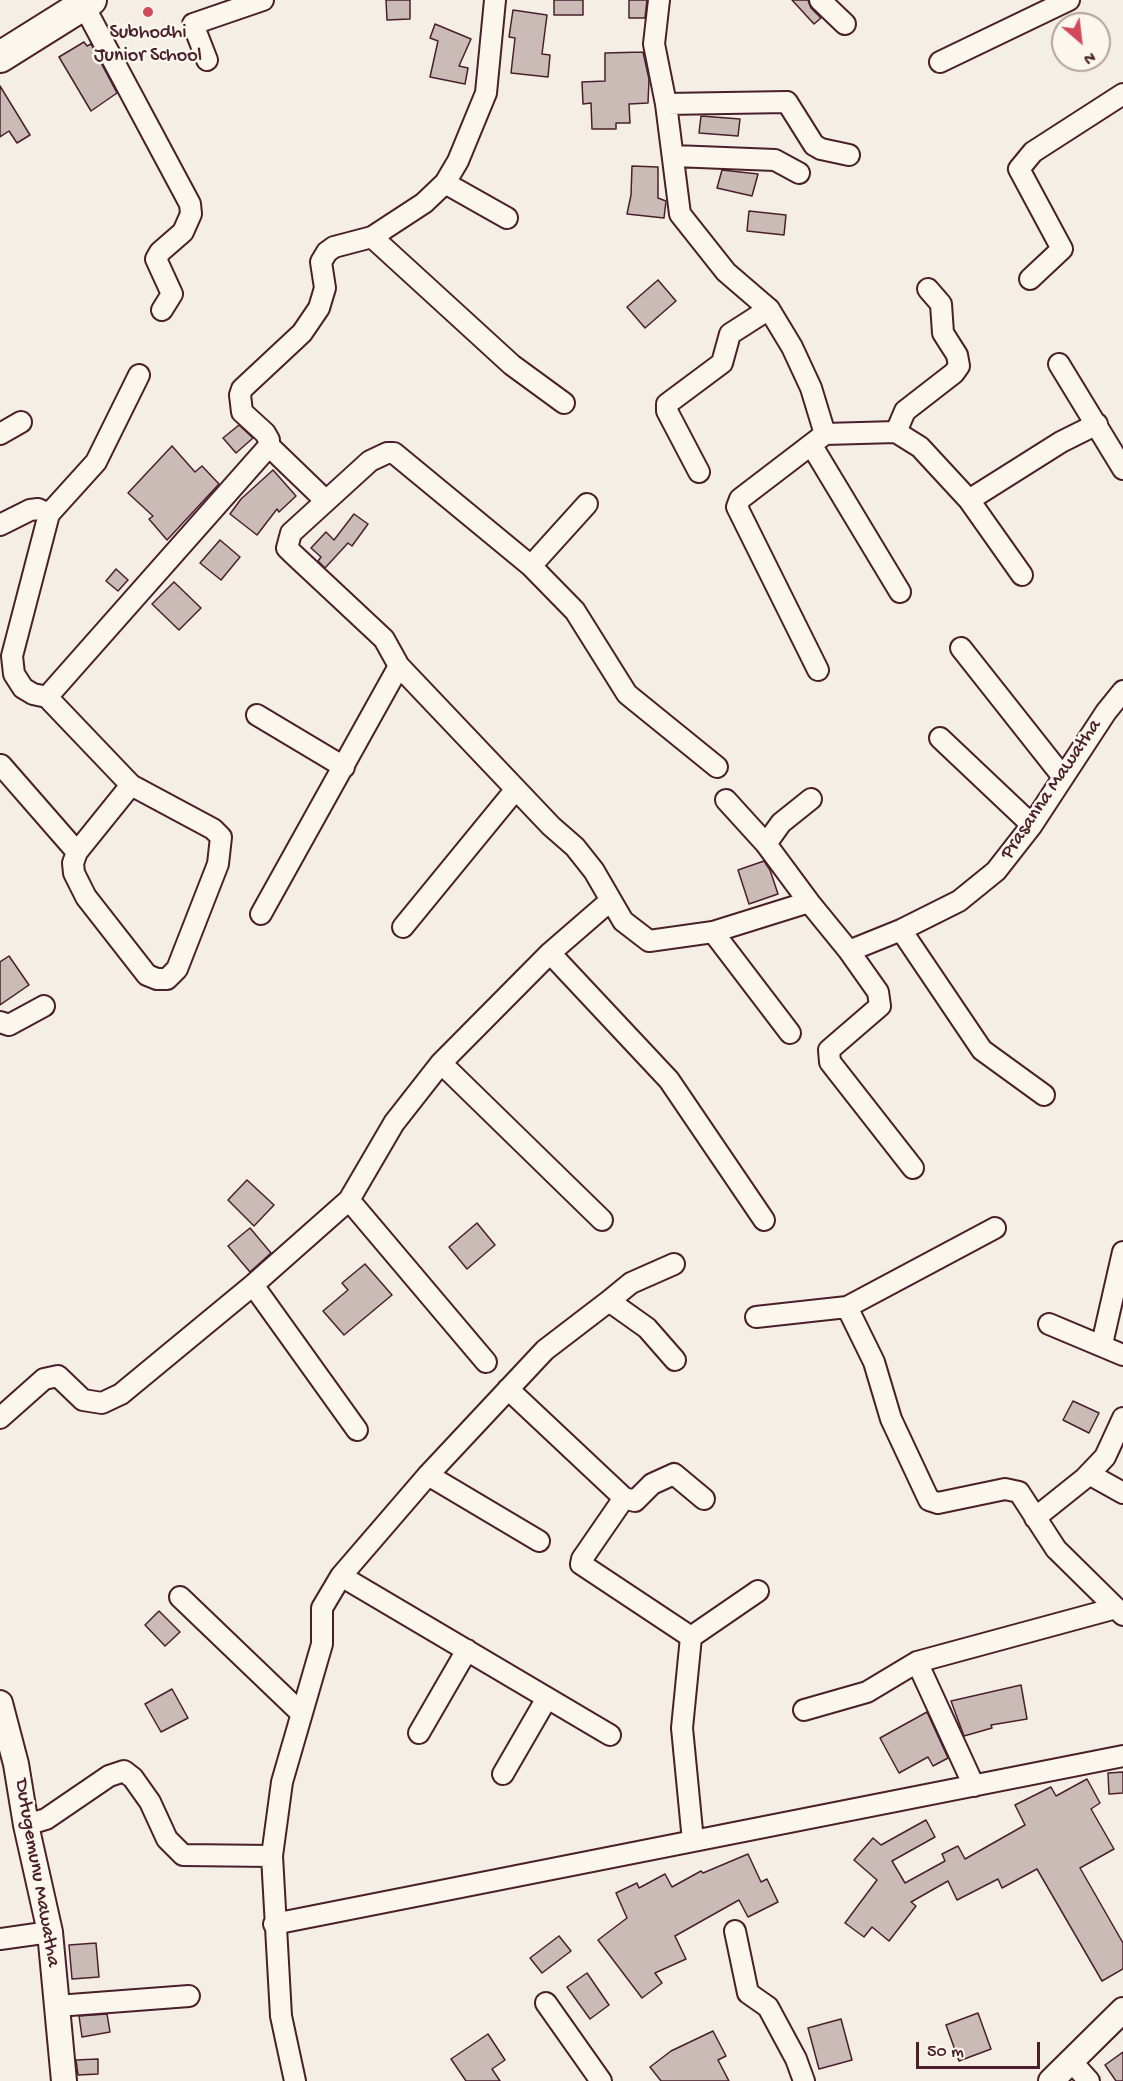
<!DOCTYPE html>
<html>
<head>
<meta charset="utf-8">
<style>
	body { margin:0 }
	#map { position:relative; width:1123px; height:2081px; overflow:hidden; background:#f4eee4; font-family:"Gochi Hand",sans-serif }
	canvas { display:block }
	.north { position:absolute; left:1051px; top:12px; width:60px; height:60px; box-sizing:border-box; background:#fbf7ec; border:2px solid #b4a19f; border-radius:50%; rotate:152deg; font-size:16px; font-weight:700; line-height:24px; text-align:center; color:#4a1f2b }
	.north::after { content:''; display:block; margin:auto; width:21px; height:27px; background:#d1495b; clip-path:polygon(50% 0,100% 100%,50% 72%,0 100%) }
	.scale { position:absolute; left:916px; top:2042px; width:124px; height:27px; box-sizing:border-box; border:3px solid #4a1f2b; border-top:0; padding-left:8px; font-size:18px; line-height:21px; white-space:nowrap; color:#4a1f2b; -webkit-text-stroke:4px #fbf7ec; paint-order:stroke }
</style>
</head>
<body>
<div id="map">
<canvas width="1123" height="2081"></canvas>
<div class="north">N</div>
<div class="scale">50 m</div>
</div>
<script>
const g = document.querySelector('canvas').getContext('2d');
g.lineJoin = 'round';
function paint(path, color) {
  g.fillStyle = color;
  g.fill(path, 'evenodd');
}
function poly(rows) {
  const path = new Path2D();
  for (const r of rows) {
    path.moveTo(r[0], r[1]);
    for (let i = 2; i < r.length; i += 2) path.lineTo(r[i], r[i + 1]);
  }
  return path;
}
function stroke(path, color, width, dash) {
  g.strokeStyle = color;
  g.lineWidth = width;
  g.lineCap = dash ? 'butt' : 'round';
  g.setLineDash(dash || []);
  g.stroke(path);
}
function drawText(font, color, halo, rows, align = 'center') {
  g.font = font + ' "Gochi Hand",sans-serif';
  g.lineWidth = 5;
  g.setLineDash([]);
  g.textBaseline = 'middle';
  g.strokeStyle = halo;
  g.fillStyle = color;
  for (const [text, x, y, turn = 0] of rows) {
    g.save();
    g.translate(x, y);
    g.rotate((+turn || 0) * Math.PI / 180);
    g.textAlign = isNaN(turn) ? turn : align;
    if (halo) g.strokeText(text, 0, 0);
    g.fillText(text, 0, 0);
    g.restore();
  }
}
const building = poly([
	[386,0,410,0,410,19,387,20,386,0],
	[554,0,583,0,583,15,554,15,554,0],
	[629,0,647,0,645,18,629,18,629,0],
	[792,0,808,0,811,8,821,18,814,24,792,0],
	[513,10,547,15,542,54,550,55,548,77,511,73,515,38,509,37,513,10],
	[435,24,471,39,459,66,468,68,465,84,430,77,438,41,430,38,435,24],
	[84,42,87,46,91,44,117,93,91,111,59,57,84,42],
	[643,52,649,79,648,103,629,104,630,123,616,123,616,129,592,129,591,103,583,104,582,82,605,81,605,53,643,52],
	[0,86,30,135,17,143,9,131,0,137,0,86],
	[701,116,740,119,738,136,699,133,701,116],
	[632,166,658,167,658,198,666,201,664,218,627,214,631,195,632,166],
	[722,170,758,174,752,196,717,188,722,170],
	[749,211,786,215,784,235,747,231,749,211],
	[658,280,676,301,645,328,627,307,658,280],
	[239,425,253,438,236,453,223,438,239,425],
	[172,446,195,472,202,466,219,484,167,540,149,519,153,516,128,493,172,446],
	[273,470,296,496,279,512,277,509,257,535,230,514,241,499,273,470],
	[354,514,368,524,352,546,348,543,325,568,318,561,321,557,311,548,326,532,334,540,354,514],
	[220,540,240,557,221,580,200,563,220,540],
	[116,569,128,580,118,591,106,581,116,569],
	[174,582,201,608,179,630,152,604,174,582],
	[764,861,770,870,778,894,749,904,738,870,764,861],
	[9,956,29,985,0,1005,0,962,9,956],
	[247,1180,274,1205,254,1226,228,1200,247,1180],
	[477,1223,495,1245,467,1269,449,1247,477,1223],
	[250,1228,271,1253,250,1272,228,1246,250,1228],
	[365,1264,392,1295,344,1335,323,1311,348,1290,342,1283,365,1264],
	[1073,1401,1099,1413,1089,1433,1063,1420,1073,1401],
	[159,1611,180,1632,165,1646,145,1625,159,1611],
	[1021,1685,1027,1719,991,1725,992,1728,964,1736,951,1701,1021,1685],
	[172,1689,188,1718,161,1732,145,1704,172,1689],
	[927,1712,948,1758,933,1766,928,1757,899,1773,880,1738,927,1712],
	[1123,1772,1123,1793,1109,1794,1108,1773,1123,1772],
	[1087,1779,1100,1803,1091,1809,1114,1849,1080,1868,1123,1943,1123,1969,1102,1981,1037,1869,1002,1888,998,1879,957,1900,948,1881,911,1902,916,1906,889,1941,872,1927,864,1937,845,1923,877,1880,854,1860,873,1838,881,1845,926,1820,935,1837,892,1861,905,1883,945,1861,942,1854,958,1846,965,1859,1025,1825,1015,1805,1051,1787,1056,1796,1087,1779],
	[748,1854,761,1882,767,1879,778,1902,748,1917,739,1900,675,1936,686,1959,655,1973,662,1983,642,1998,598,1940,627,1918,616,1893,637,1883,639,1888,665,1874,672,1887,701,1871,703,1873,748,1854],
	[559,1936,571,1951,542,1973,530,1958,559,1936],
	[96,1943,99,1977,72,1979,69,1945,96,1943],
	[587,1973,609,2005,590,2019,567,1987,587,1973],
	[978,2013,991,2049,959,2061,946,2025,978,2013],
	[107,2014,110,2032,82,2037,79,2016,107,2014],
	[841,2019,852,2060,819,2069,808,2028,841,2019],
	[713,2031,726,2056,718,2060,729,2081,661,2081,650,2067,671,2051,713,2031],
	[488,2034,505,2060,492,2069,500,2081,466,2081,451,2059,488,2034],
	[1123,2052,1123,2081,1116,2081,1105,2065,1123,2052],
	[98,2059,98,2074,78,2075,76,2060,98,2059]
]);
const minor = poly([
	[659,0,654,44,666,104,680,214,726,272,769,309,792,347,811,388,825,434,740,499,737,507,818,670],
	[820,0,845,24],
	[84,6,190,204,191,214,183,232,160,252,156,259,172,294,162,310],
	[207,60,193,24,263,0],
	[940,62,1069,0],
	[666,104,787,102,814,145,821,149,849,155],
	[674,156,775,160,799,173],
	[445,183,507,218],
	[372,237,424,203,445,183,458,161,486,93,495,0],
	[1030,279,1062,249,1019,169,1033,152,1123,94],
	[1059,364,1123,469],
	[139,375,96,462,49,514,12,656,14,674,23,688,33,694,47,697,269,446,269,440,265,433,242,412,240,395,242,389,302,333,319,308,325,288,321,262,327,252,334,247,372,237,512,365,564,403],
	[896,432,905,411,954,373,959,366,957,355,943,333,941,304,928,289],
	[0,434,21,422],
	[825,434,896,432,920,447,969,500,1022,575],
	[269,446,325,500],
	[812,446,900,592],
	[699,472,667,411,667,404,722,363,730,334,769,309],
	[969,500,1061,442,1097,424],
	[0,525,30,510,38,509,49,514],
	[531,566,587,504],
	[961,648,1063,777],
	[47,697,131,785,213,829,221,837,218,864,177,969,167,979,157,979,147,975,86,897,74,873,73,863,77,852,131,785],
	[257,715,344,767],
	[940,738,1032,825],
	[1,765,77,852],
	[717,767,627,694,575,611,531,566,394,453,387,453,370,461,291,533,287,548,292,553,384,639,399,666,551,826,575,847,594,871,623,921,649,941,713,932,809,902],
	[811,799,781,823,766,844,809,902,849,951,878,992,880,1006,829,1050,830,1062,913,1168],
	[726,800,766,844],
	[261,914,399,666],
	[403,927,516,789],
	[901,930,982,1050,1044,1095],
	[713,932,790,1033],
	[849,951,901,930,959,901,996,871,1032,825,1106,712,1123,691],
	[550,953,669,1080,764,1220],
	[0,1022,9,1025,44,1006],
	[441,1063,602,1220],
	[349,1200,486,1362],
	[253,1285,357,1430],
	[609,1301,631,1283,674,1264],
	[847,1307,995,1228],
	[756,1317,847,1307,874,1362,891,1419,929,1500,938,1503,1005,1489,1019,1492,1056,1549,1123,1615],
	[1049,1324,1123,1355],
	[1102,1344,1123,1252],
	[508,1389,624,1498,635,1501,652,1484,674,1474,704,1499],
	[0,1418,44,1379,58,1376,83,1400,102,1403,121,1394,253,1285,349,1200,394,1123,441,1063,550,953,610,901],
	[1089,1474,1123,1493],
	[428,1475,539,1541],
	[624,1498,582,1559,581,1564,691,1637],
	[1035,1518,1085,1478,1105,1457,1123,1418],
	[341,1576,610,1735],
	[180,1597,300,1712],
	[917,1662,974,1786],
	[804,1710,867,1692,917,1662,1116,1608],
	[419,1733,467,1650],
	[503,1774,547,1698],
	[26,1825,46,1819,109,1776,124,1771,133,1778,150,1802,167,1839,183,1855,272,1856],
	[693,1841,682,1728,691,1637,758,1591],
	[274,1924,1123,1756],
	[735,1931,748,1993,768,2007,796,2059,804,2081],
	[0,1939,50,1932],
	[546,2003,601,2081],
	[57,2006,189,1996],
	[1071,2061,1089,2081],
	[295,2081,281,2016,272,1856,282,1782,322,1644,322,1608,341,1576,428,1475,545,1350,609,1301,647,1328,675,1360]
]);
const tertiary = poly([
	[0,1703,16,1764,26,1825,50,1932,64,2081],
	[1051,2081,1123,2010]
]);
const primary = poly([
	[0,57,91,0]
]);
const markers = [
	[148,12,6,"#d1495b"]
];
const poiNames = [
	["Subhodhi",148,34],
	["Junior School",148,57]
];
const streetNames = [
	["Prasanna Mawatha",1052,790,-56],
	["Dutugemunu Mawatha",36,1873,80]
];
paint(building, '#cabbb6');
stroke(building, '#4a1f2b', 1.5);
stroke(minor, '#4a1f2b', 24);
stroke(tertiary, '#4a1f2b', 28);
stroke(primary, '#4a1f2b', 34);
stroke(minor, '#fbf7ec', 20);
stroke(tertiary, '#fbf7ec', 24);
stroke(primary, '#fbf7ec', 30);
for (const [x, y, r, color] of markers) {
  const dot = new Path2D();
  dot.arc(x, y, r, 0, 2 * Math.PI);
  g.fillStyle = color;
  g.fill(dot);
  stroke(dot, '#fbf7ec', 2);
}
drawText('20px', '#4a1f2b', '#fbf7ec', poiNames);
drawText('20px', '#4a1f2b', '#fbf7ec', streetNames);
</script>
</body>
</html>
